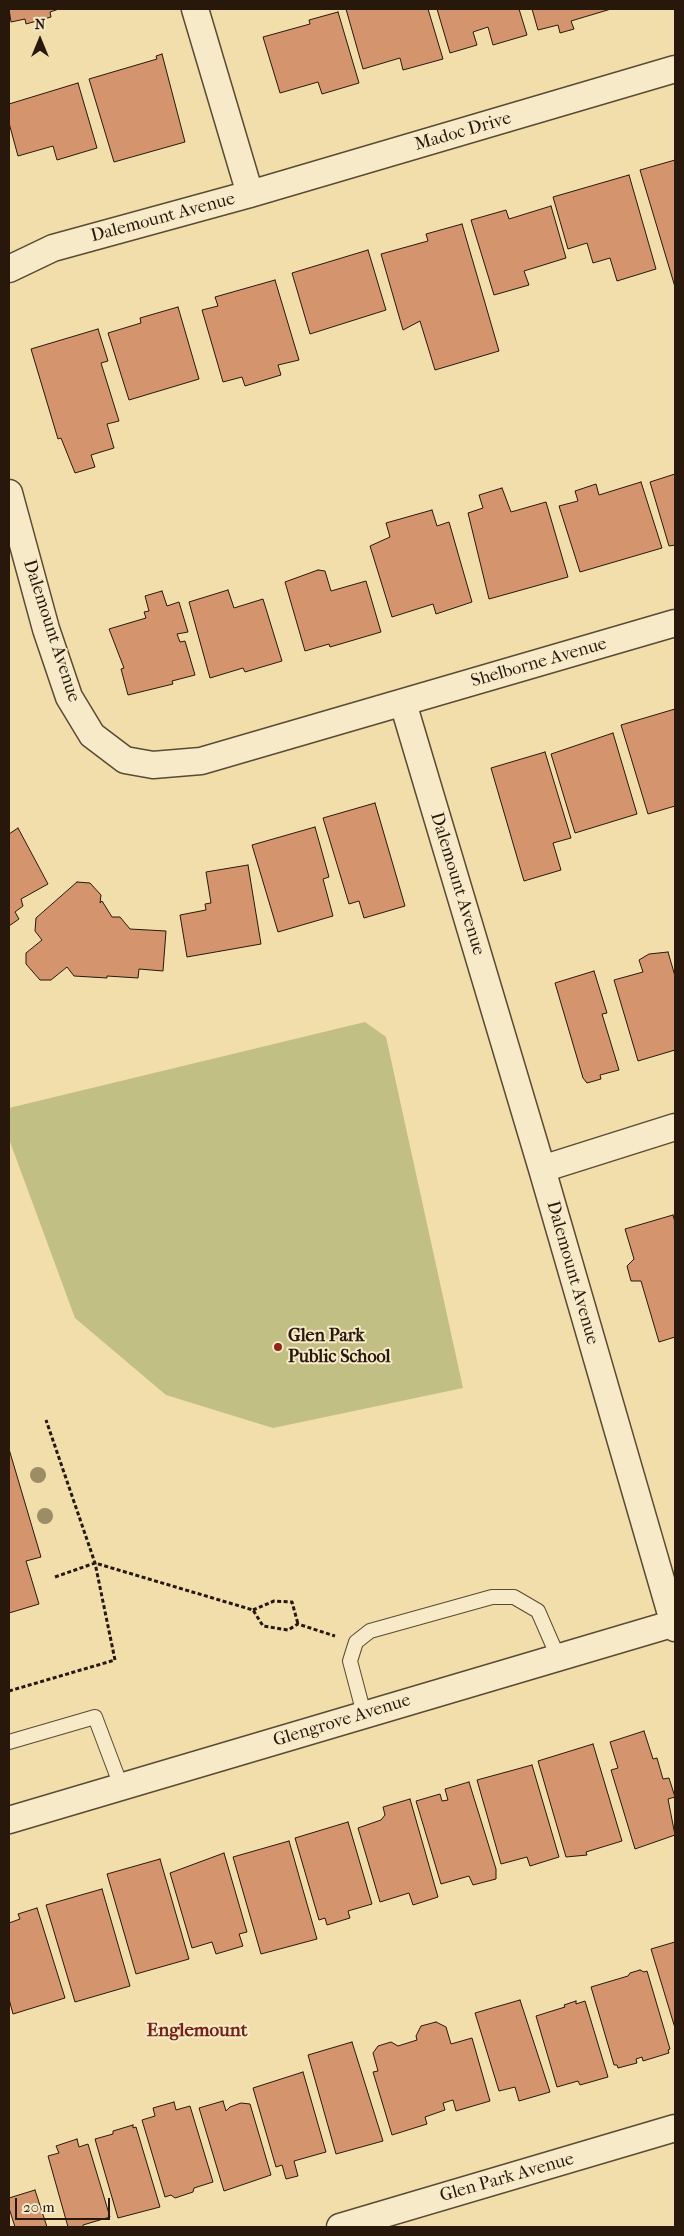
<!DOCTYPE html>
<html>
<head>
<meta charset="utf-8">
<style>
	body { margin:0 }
	#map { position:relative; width:684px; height:2236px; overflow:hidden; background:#f1deab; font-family:"IM FELL French Canon",serif }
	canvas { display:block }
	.frame { position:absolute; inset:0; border:10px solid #28180c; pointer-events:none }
	.north { position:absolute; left:15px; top:15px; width:50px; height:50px; -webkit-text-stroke:4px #f6eac8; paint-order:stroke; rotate:0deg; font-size:14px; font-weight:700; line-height:20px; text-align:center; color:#28180c }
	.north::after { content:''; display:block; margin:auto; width:18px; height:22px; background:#28180c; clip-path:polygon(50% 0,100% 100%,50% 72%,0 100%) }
	.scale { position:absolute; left:15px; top:2198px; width:95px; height:22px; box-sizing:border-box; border:2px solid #28180c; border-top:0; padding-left:6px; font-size:15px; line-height:18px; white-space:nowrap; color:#28180c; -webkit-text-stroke:4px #f6eac8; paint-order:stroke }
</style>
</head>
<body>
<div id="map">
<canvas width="684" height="2236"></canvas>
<div class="frame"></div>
<div class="north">N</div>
<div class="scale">20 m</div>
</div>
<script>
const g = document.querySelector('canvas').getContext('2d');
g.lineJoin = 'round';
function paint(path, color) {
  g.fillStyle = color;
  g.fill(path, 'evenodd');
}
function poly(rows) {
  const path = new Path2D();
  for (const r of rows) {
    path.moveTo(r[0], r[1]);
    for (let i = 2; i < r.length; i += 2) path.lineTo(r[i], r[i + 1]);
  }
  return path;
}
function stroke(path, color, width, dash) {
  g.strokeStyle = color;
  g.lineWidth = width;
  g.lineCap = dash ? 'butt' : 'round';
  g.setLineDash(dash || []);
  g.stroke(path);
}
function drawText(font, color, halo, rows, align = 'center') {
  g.font = font + ' "IM FELL French Canon",serif';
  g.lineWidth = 4;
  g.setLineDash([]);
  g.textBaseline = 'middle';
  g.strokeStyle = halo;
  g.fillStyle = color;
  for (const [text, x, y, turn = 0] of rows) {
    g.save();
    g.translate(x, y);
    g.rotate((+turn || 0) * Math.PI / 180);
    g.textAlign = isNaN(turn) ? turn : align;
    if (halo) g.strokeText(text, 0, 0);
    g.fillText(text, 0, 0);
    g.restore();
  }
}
const green = poly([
	[365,1022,386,1037,463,1388,273,1428,166,1395,75,1318,9,1139,9,1108]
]);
const building = poly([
	[9,9,59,9,50,12,51,17,26,24,25,19,11,22,9,9],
	[346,9,428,9,443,59,403,70,400,58,363,69,346,9],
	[437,9,519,9,527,35,493,45,488,27,473,32,477,45,450,53,437,9],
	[532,9,611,9,571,21,574,29,560,33,558,25,538,30,532,9],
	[338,12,359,83,322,94,318,82,280,93,263,37,310,24,309,20,338,12],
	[162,54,185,142,114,162,89,79,157,59,156,56,162,54],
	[78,83,97,148,57,160,53,146,18,156,9,123,9,104,78,83],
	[675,160,675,287,640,170,675,160],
	[629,175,656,269,617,281,610,258,593,263,587,243,568,249,553,197,629,175],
	[551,206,566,258,524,271,529,285,494,295,471,220,506,210,509,219,551,206],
	[462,224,499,351,435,370,420,321,403,330,381,254,428,241,426,234,462,224],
	[368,250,386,310,310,334,292,273,368,250],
	[275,280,299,360,278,365,281,375,245,386,242,377,223,382,202,310,218,306,215,297,275,280],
	[178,307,199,379,129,400,108,333,141,323,140,318,178,307],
	[98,329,108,361,101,363,119,421,107,424,114,448,91,455,95,467,75,473,61,438,58,439,31,349,98,329],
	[675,474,675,545,669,546,650,482,675,474],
	[641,482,662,548,580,572,559,506,578,501,575,491,596,484,599,495,641,482],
	[502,488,511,512,546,502,568,577,489,599,468,513,483,508,479,495,502,488],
	[432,510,437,526,449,522,472,602,436,614,433,604,392,617,370,546,390,537,386,523,432,510],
	[318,570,325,571,331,591,366,581,381,632,330,647,329,644,305,651,285,582,318,570],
	[228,590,234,608,263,599,282,661,245,672,243,668,210,678,189,602,228,590],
	[162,591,167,606,179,602,188,632,177,634,180,642,185,641,195,675,172,681,173,684,128,695,121,669,124,668,109,629,146,618,144,612,149,611,145,596,162,591],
	[675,709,675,806,648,814,621,725,675,709],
	[613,733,637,814,575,833,551,754,613,733],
	[545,752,571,838,553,843,561,870,524,881,491,768,545,752],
	[375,803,405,906,364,918,359,901,349,904,323,818,375,803],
	[315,827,329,877,323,879,333,916,278,932,252,845,315,827],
	[18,828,48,884,21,899,23,906,15,912,19,919,9,926,9,834,18,828],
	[248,865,261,944,187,957,180,915,206,910,205,904,211,903,206,872,248,865],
	[77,882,90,883,101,895,100,903,102,901,112,917,120,917,130,929,166,931,163,971,139,969,138,978,107,976,107,978,74,976,67,967,51,980,40,980,26,964,26,953,42,940,35,931,36,918,77,882],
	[668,952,675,976,675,1050,638,1061,614,980,643,972,639,960,649,954,668,952],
	[594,971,607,1013,602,1014,619,1070,600,1075,601,1079,587,1083,583,1078,555,983,594,971],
	[673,1215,675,1222,675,1337,659,1342,641,1281,631,1281,627,1266,634,1259,625,1229,673,1215],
	[9,1449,41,1557,26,1561,39,1604,9,1613,9,1449],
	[644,1731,653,1759,657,1758,663,1779,669,1778,675,1797,668,1799,675,1835,635,1849,611,1770,618,1768,610,1742,644,1731],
	[593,1744,622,1841,586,1852,587,1855,566,1857,538,1761,593,1744],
	[532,1765,559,1857,530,1866,527,1857,501,1864,477,1780,532,1765],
	[469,1782,496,1869,496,1879,473,1885,469,1876,441,1884,416,1801,440,1794,442,1801,448,1800,445,1789,469,1782],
	[410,1799,438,1897,413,1905,409,1893,380,1902,358,1828,381,1820,385,1815,383,1807,410,1799],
	[348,1822,372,1904,348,1911,350,1918,327,1925,325,1918,319,1920,295,1838,348,1822],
	[289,1841,317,1939,261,1954,233,1857,289,1841],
	[224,1853,247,1932,239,1934,243,1946,216,1954,212,1942,192,1948,170,1873,224,1853],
	[160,1859,189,1959,136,1974,107,1874,160,1859],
	[102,1889,130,1986,75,2002,46,1905,102,1889],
	[37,1908,65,1998,13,2014,9,1999,9,1923,20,1919,18,1914,37,1908],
	[675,1942,675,2028,651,1949,675,1942],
	[640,1970,644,1972,647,1971,670,2049,668,2050,669,2053,643,2061,642,2057,636,2059,637,2063,618,2068,617,2065,614,2065,591,1987,628,1976,630,1973,640,1970],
	[520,2000,550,2092,519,2101,515,2087,499,2091,475,2013,520,2000],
	[576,2001,576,2004,585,2001,608,2077,580,2085,578,2081,557,2087,536,2016,565,2007,564,2005,576,2001],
	[436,2022,446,2027,451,2044,472,2038,490,2101,456,2111,453,2100,443,2103,445,2110,425,2117,427,2124,392,2135,373,2072,378,2071,373,2053,378,2046,391,2042,398,2046,417,2040,416,2036,421,2026,436,2022],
	[352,2042,383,2141,336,2154,308,2055,352,2042],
	[303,2072,326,2152,294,2161,298,2176,286,2179,282,2165,276,2167,253,2088,303,2072],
	[223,2101,226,2111,230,2107,241,2103,250,2104,271,2175,224,2191,199,2108,223,2101],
	[174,2102,176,2110,190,2106,213,2182,194,2188,193,2192,175,2198,171,2195,165,2197,142,2120,155,2116,153,2108,174,2102],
	[133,2125,133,2128,136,2127,160,2207,118,2218,95,2139,113,2134,113,2131,133,2125],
	[77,2139,79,2147,88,2144,110,2217,83,2225,83,2227,68,2227,48,2156,59,2153,56,2146,77,2139],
	[35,2190,47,2227,15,2227,9,2208,9,2198,35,2190]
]);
const path = poly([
	[55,1577,95,1563,253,1610,263,1626,288,1630,298,1624,335,1636],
	[253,1610,274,1601,292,1602,298,1624],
	[9,1691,115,1660,95,1563,46,1420]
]);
const lane = poly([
	[364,1714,350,1661,356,1642,370,1631,492,1597,514,1597,538,1611,558,1657],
	[9,1742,95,1717,121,1786]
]);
const street = poly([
	[195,9,250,194],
	[9,269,53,248,250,194,675,69],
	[9,493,46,629,69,697,92,735,125,760,153,765,201,761,675,623],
	[403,703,542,1169,675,1628],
	[542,1169,675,1127],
	[9,1820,675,1623],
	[340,2227,675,2128]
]);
const trees = [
	[38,1475],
	[45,1516]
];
const markers = [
	[278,1347,5,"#8f2418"]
];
const streetNames = [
	["Madoc Drive",463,132,-16],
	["Dalemount Avenue",163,218,-15],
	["Dalemount Avenue",51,631,72],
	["Shelborne Avenue",539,663,-16],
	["Dalemount Avenue",457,884,73],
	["Dalemount Avenue",572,1273,74],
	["Glengrove Avenue",342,1721,-17],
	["Glen Park Avenue",507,2178,-16]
];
const poiNames = [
	["Glen Park",288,1337],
	["Public School",288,1358]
];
const neighbourhoodNames = [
	["Englemount",197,2031]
];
paint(green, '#c1bf84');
paint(building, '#d4946d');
stroke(building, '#28180c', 1);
stroke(lane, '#5a4a34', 16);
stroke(street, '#5a4a34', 29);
stroke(path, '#28180c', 3, [4, 2.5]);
stroke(lane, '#f6eac8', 14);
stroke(street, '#f6eac8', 26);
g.fillStyle = '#9c8d67';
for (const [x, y] of trees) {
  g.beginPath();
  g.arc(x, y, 8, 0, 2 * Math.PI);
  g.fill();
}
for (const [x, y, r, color] of markers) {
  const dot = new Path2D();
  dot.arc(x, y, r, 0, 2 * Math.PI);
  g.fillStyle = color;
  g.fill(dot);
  stroke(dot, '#f6eac8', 2);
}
drawText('18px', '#28180c', '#f6eac8', streetNames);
drawText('bold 18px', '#28180c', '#f6eac8', poiNames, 'left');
drawText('bold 19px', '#7a1f14', '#f6eac8', neighbourhoodNames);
</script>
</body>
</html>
